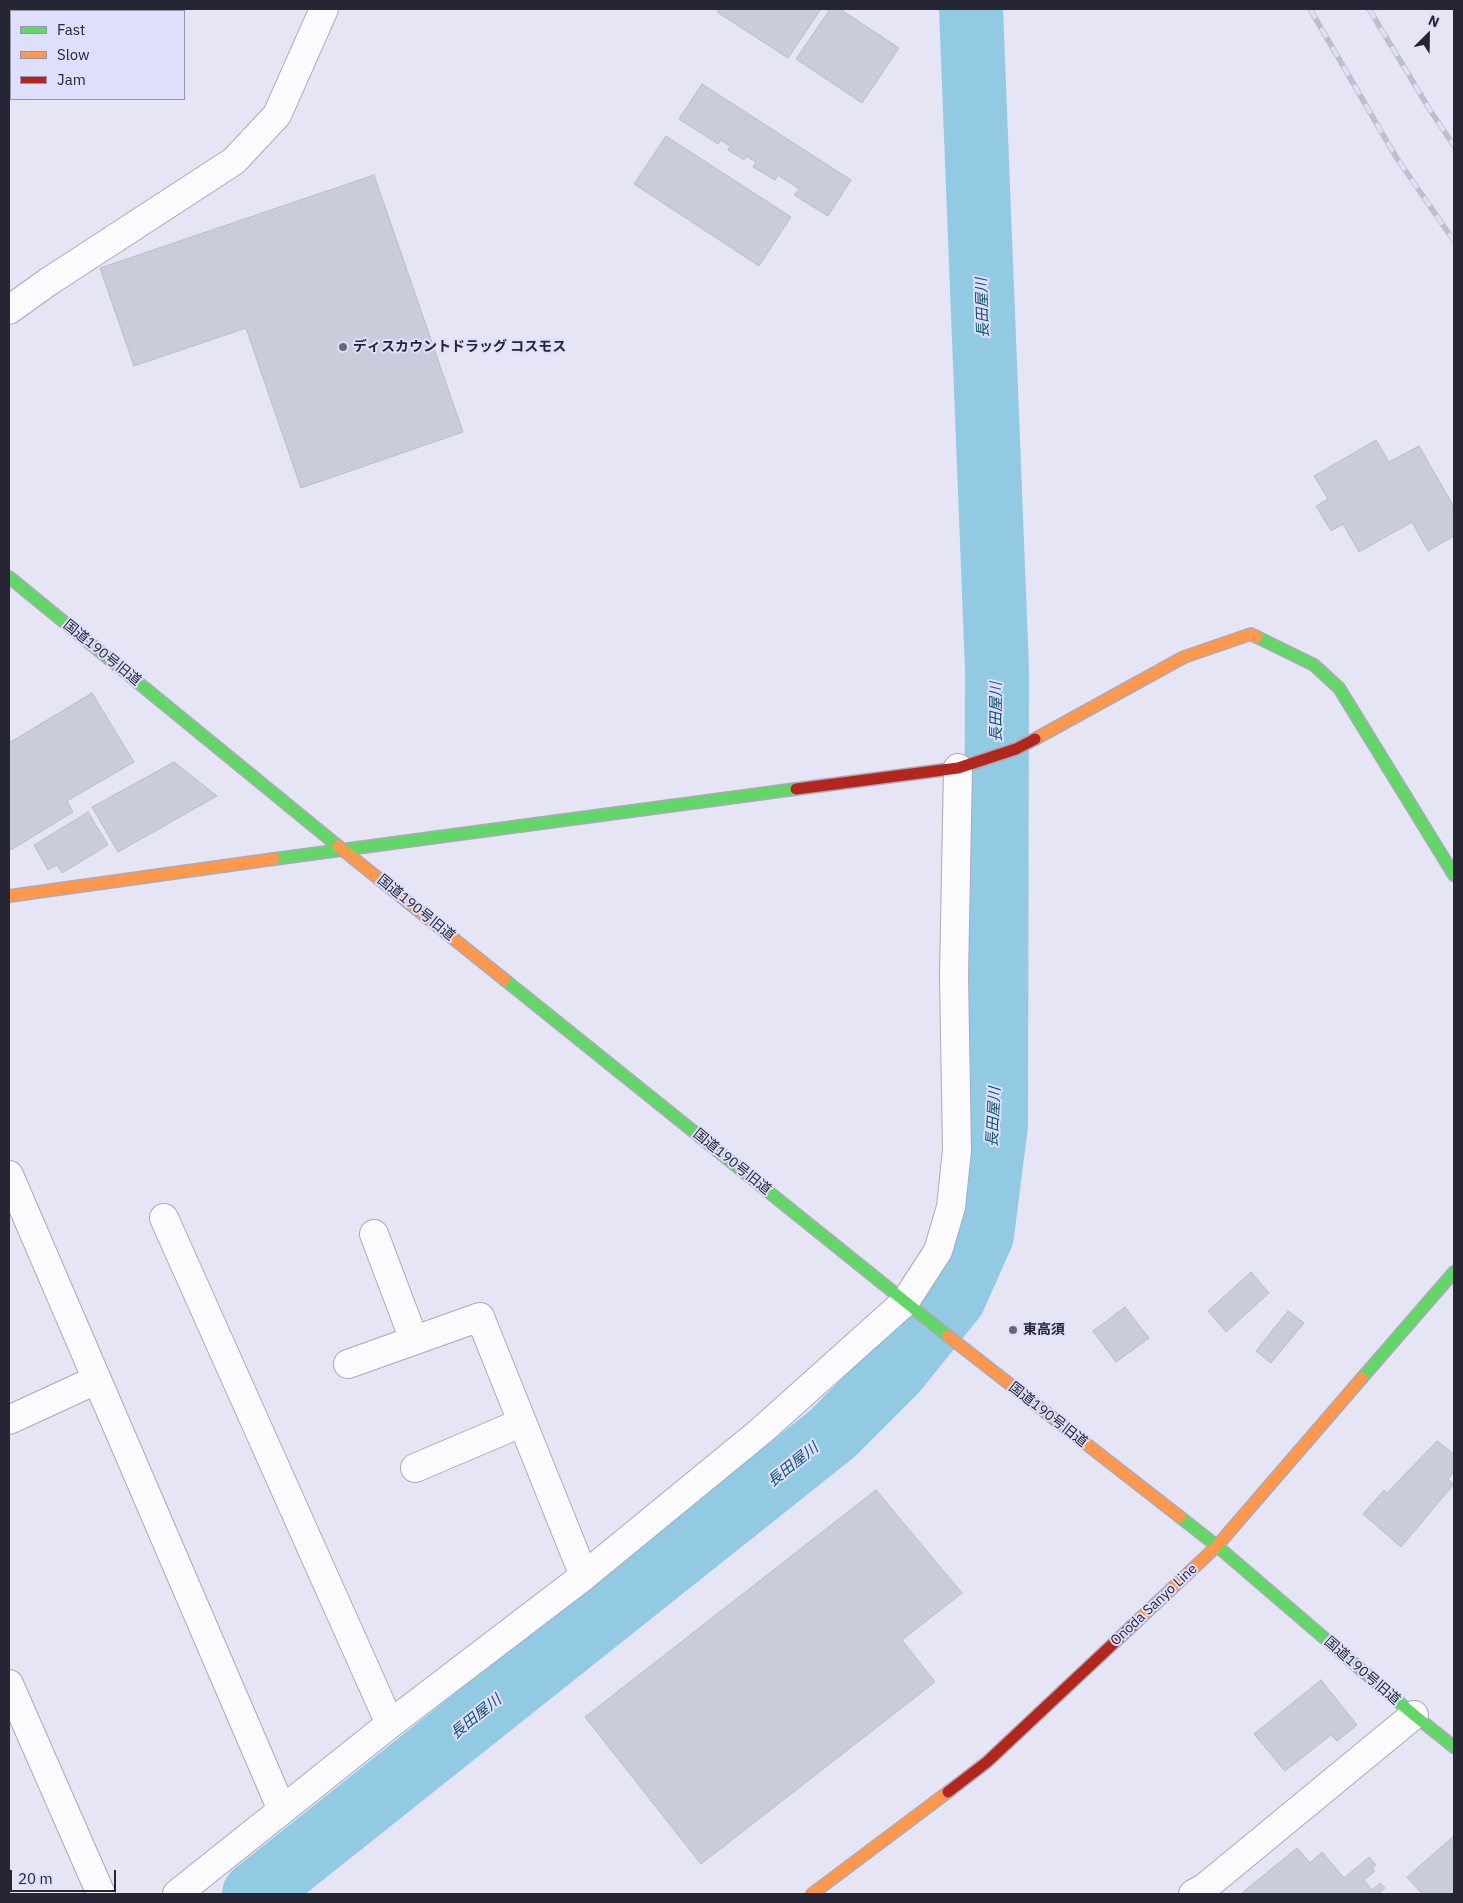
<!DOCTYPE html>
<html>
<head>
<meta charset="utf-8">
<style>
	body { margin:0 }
	#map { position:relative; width:1463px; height:1903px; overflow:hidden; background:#e5e5f6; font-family:"IBM Plex Sans",sans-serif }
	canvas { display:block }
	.frame { position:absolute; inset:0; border:10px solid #252533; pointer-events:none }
	.legend { position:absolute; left:10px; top:10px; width:175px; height:90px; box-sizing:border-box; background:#dedffd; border:1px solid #9495ac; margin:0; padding:6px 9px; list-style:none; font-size:15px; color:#252533 }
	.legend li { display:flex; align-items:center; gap:10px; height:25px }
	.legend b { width:25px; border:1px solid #9495ac }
	.north { position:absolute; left:1403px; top:10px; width:50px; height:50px; -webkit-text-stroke:4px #dedffd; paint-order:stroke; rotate:23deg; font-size:14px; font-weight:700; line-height:20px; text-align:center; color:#252533 }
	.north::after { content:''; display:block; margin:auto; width:18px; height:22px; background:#252533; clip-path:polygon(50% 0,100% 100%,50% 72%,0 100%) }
	.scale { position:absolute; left:10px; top:1870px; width:106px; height:22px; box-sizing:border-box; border:2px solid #252533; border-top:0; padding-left:6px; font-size:15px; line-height:18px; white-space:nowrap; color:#252533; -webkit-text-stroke:4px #dedffd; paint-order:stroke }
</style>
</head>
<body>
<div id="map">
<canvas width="1463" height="1903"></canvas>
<div class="frame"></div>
<ul class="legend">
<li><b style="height:6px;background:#63d668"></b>Fast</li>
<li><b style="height:6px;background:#ff974d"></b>Slow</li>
<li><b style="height:6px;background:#b3261e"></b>Jam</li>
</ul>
<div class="north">N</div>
<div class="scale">20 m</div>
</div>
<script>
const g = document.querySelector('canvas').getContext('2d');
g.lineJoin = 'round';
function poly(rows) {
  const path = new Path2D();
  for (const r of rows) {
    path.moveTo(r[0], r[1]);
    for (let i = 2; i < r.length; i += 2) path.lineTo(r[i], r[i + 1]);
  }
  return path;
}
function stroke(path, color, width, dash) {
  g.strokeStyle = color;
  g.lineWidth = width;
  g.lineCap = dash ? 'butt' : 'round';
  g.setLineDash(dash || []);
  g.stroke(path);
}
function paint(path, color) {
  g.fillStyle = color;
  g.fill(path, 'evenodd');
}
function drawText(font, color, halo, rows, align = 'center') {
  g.font = font + ' "IBM Plex Sans","Noto Sans JP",sans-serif';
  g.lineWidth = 4;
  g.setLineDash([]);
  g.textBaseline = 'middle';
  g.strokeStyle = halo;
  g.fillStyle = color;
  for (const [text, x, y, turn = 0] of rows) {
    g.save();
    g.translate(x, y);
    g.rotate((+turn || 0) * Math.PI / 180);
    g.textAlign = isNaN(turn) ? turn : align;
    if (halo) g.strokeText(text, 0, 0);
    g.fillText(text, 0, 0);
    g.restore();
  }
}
const river = poly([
	[254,1894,832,1434,897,1369,954,1298,982,1235,996,1125,997,669,971,9]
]);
const building = poly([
	[719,9,821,9,788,58,717,12,719,9],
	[830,9,840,9,899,48,862,103,796,59,830,9],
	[702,84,851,180,828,216,794,195,799,189,778,175,775,180,753,167,756,162,746,156,744,160,728,150,730,146,721,140,718,144,679,119,702,84],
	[666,136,791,217,759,266,634,184,666,136],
	[374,175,463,432,301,488,246,328,134,366,100,268,374,175],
	[1376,440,1389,462,1419,446,1454,507,1454,536,1428,551,1412,522,1359,552,1343,524,1331,531,1316,506,1328,499,1314,476,1376,440],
	[92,693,134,762,67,801,73,812,11,850,9,845,9,743,92,693],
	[174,762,217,796,118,852,92,807,174,762],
	[88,812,108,845,62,873,57,865,48,870,34,845,88,812],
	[1251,1272,1269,1293,1226,1332,1208,1311,1251,1272],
	[1125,1307,1149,1338,1116,1362,1093,1331,1125,1307],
	[1288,1311,1304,1323,1271,1363,1256,1351,1288,1311],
	[1437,1441,1454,1454,1454,1471,1448,1479,1454,1484,1401,1547,1363,1514,1384,1490,1387,1493,1437,1441],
	[876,1490,962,1593,902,1640,935,1682,701,1864,585,1717,876,1490],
	[1321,1680,1357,1725,1337,1741,1331,1735,1285,1771,1254,1734,1321,1680],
	[1454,1836,1454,1894,1422,1894,1407,1877,1454,1836],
	[1297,1848,1310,1863,1322,1852,1344,1878,1369,1857,1376,1865,1372,1869,1375,1871,1364,1880,1372,1890,1380,1883,1385,1888,1378,1894,1245,1894,1243,1892,1297,1848]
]);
const street = poly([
	[9,310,48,282,234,161,277,115,324,9],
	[9,1175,282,1810],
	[164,1218,390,1724],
	[374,1234,414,1340],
	[348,1364,480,1317,584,1576],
	[9,1420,96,1380],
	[415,1468,521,1423],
	[9,1684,101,1894],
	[177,1894,390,1724,584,1576,761,1431,905,1302,938,1251,951,1207,957,1150,954,976,958,768],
	[1193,1894,1204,1888,1414,1715]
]);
const fast = poly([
	[9,577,338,846],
	[1257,637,1314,665,1339,688,1454,875],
	[274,859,796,789],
	[505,980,948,1336],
	[1362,1378,1454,1272],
	[1180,1517,1217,1546,1414,1715,1454,1747]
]);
const slow = poly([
	[1035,739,1184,657,1251,634,1257,637],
	[338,846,505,980],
	[9,896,274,859],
	[948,1336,1180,1517],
	[1132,1626,1217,1546,1362,1378],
	[812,1894,948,1792]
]);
const jam = poly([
	[796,789,958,768,1016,749,1035,739],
	[948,1792,987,1762,1132,1626]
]);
const rail = poly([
	[1310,9,1396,157,1454,241],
	[1369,9,1430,110,1454,146]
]);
const markers = [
	[343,347,5,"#686877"],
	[1013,1330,5,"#686877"]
];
const poiNames = [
	["ディスカウントドラッグ コスモス",353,347],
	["東高須",1023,1330]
];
const streetNames = [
	["国道190号旧道",102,653,39],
	["国道190号旧道",416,908,39],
	["国道190号旧道",732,1162,39],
	["国道190号旧道",1048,1415,38],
	["Onoda Sanyo Line",1154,1605,-43],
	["国道190号旧道",1362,1671,41]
];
const waterNames = [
	["長田屋川",983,308,-92],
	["長田屋川",997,712,-90],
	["長田屋川",994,1117,-87],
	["長田屋川",793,1465,-39],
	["長田屋川",476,1717,-39]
];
stroke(river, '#92cae3', 64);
paint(building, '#c9ccda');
stroke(building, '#b9bcc9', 1);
stroke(street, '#aaaab7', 30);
stroke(fast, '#aaaab7', 14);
stroke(slow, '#aaaab7', 14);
stroke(jam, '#aaaab7', 14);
stroke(street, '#fbfbfe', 28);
stroke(fast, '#63d668', 11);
stroke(slow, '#ff974d', 11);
stroke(jam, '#b3261e', 11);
stroke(rail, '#bfbfc4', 5.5);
stroke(rail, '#dedffd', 4, [11]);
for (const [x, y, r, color] of markers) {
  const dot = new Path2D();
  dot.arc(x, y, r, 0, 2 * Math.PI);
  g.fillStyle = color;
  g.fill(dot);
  stroke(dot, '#dedffd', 2);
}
drawText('bold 14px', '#252533', '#dedffd', poiNames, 'left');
drawText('14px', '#252533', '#dedffd', streetNames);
drawText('italic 15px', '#105267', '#dedffd', waterNames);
</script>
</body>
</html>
